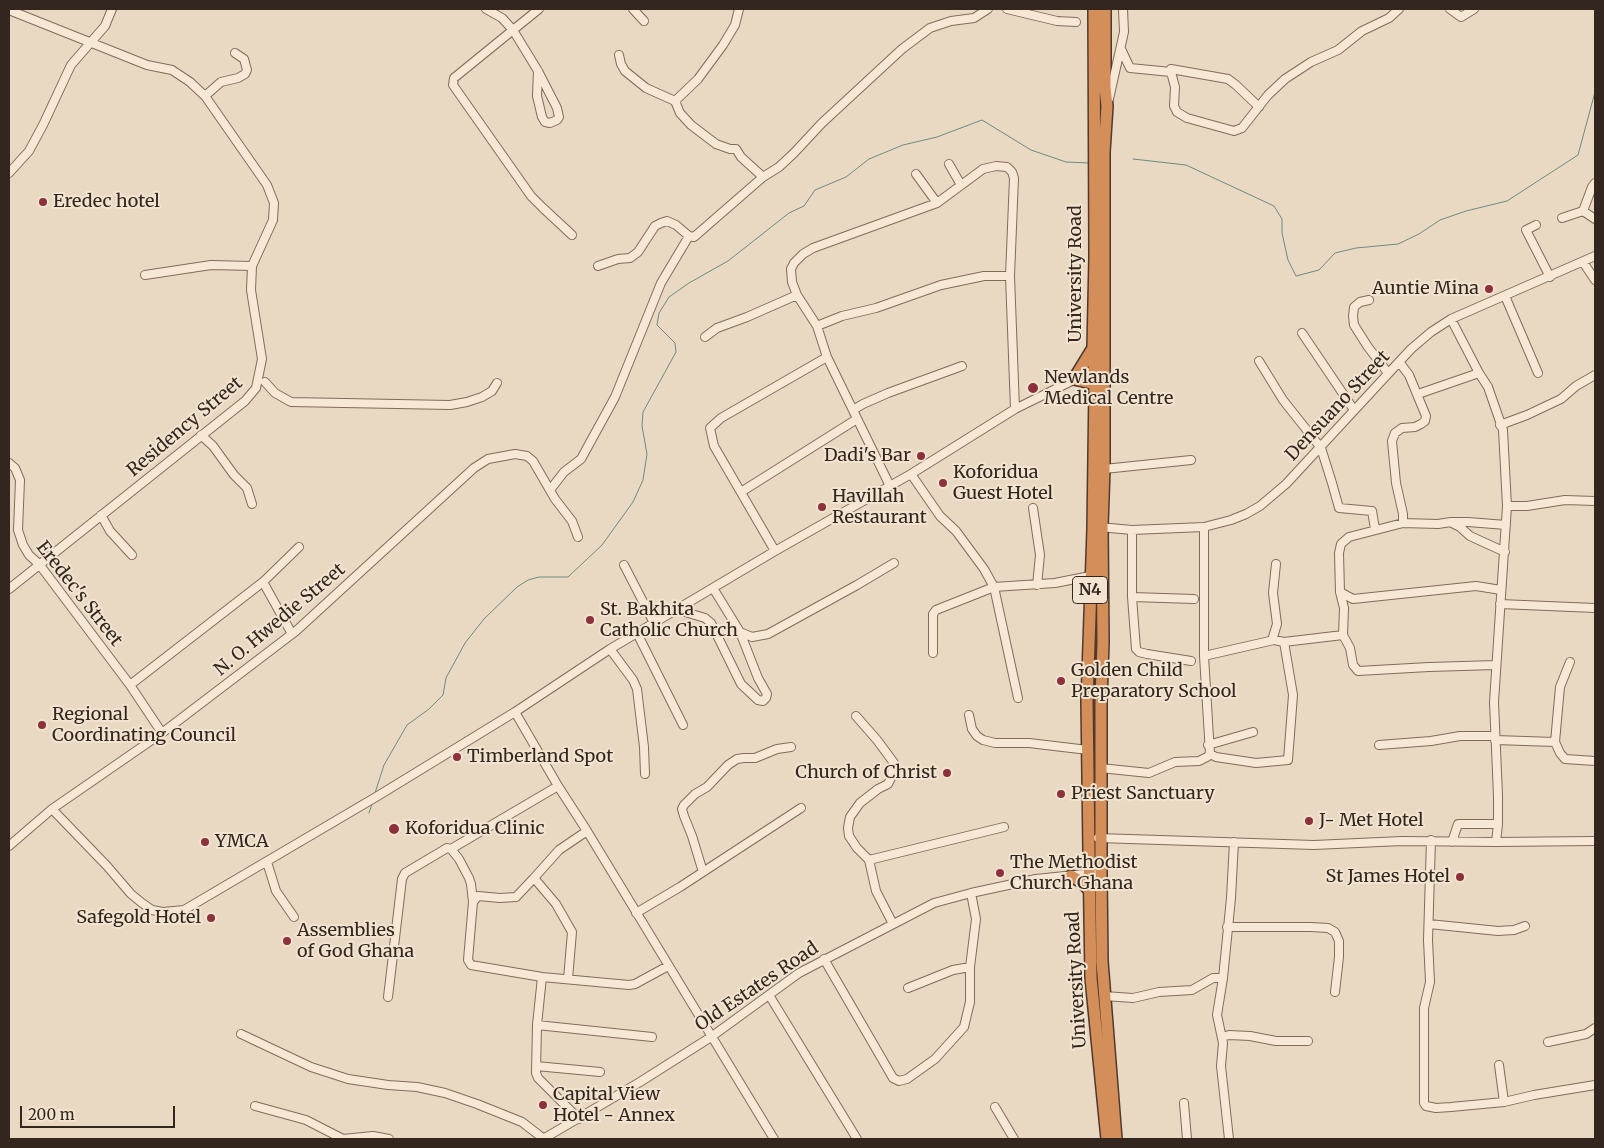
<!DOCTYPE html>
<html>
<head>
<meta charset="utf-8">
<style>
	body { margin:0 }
	#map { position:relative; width:1604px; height:1148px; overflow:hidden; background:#ead9c2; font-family:Merriweather,serif }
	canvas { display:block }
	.frame { position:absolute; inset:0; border:10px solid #33261e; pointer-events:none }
	.scale { position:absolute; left:20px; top:1106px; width:155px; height:22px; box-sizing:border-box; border:2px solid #33261e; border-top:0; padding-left:6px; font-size:15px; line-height:18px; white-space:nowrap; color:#33261e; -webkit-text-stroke:4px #f2e4d1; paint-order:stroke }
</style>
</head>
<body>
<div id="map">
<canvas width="1604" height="1148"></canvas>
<div class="frame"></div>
<div class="scale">200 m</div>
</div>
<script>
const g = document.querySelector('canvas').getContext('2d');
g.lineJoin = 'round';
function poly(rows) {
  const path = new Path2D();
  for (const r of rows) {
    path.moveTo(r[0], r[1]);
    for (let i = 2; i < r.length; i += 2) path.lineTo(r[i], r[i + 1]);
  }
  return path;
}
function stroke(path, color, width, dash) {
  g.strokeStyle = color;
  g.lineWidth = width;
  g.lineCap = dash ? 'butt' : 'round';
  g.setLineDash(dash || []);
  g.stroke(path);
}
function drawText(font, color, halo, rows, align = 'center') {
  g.font = font + ' Merriweather,serif';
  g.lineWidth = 4;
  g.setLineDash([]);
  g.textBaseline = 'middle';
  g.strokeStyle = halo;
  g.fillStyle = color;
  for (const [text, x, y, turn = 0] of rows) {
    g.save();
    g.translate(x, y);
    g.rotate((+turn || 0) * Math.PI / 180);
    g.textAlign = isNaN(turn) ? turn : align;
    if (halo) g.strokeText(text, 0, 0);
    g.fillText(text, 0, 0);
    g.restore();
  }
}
const stream = poly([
	[1133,159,1186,165,1274,206,1282,219,1282,233,1288,260,1296,276,1319,270,1335,253,1356,248,1398,244,1419,234,1440,220,1466,211,1507,201,1578,155,1595,92],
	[375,793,384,765,407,725,429,709,443,695,446,678,465,643,484,619,517,587,528,580,539,577,568,577,602,545,633,502,643,480,647,454,642,426,643,412,676,352,675,343,657,325,659,313,669,297,689,283,728,261,789,213,804,206,815,190,846,177,869,159,903,145,937,137,982,120,1031,150,1066,162,1090,163],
	[369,813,372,804]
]);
const minor = poly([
	[486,9,502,18,513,30,454,78,453,85,531,196,543,208,572,235],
	[633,9,644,21],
	[1007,9,1057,21,1076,22],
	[1450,9,1461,17,1474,9],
	[9,10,147,65,172,70,190,82,205,96,267,185,274,203,273,220,252,266,251,290,262,359,256,388,245,401,9,589],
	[1121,49,1130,68,1171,72,1171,69,1228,79,1236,85,1259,107],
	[619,55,621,64,625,71,646,88,675,101,680,113,691,125,716,144,730,149,736,149,741,157,763,177],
	[538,71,537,96,542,117,545,122,550,123,557,120,559,117,557,108,538,71,513,30,539,9],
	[1171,72,1175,87,1174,106,1177,112,1187,118,1234,131,1242,128,1268,95,1285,79,1311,62,1338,50,1362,31,1389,18,1399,9],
	[205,96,221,82,238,78,245,74,247,70,244,59,235,53],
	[1109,99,1124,32,1123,9],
	[675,101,698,79,723,45,735,25,739,9],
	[949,164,961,185],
	[9,173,29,151,43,125,71,65,105,26,112,9],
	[916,174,937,203],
	[1583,211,1595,219],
	[1562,218,1583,211,1592,187,1595,183],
	[1536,225,1526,230,1550,277],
	[1583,262,1595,280],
	[598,266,618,259,630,258,638,252,655,226,661,223,667,221,676,225,689,236,694,237,763,177,779,167,794,153,822,123,902,49,930,28,951,21,974,18,988,9],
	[145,275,211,265,252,266],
	[1505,296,1538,373],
	[1369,300,1360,302,1354,307,1353,316,1354,325,1368,347,1388,373],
	[1451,319,1479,373,1488,387,1503,430,1507,506,1494,702,1498,796,1498,824,1496,842],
	[817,326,842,316,876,308,941,285,984,276,1010,276],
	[1302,333,1354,410],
	[705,337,717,328,747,317,797,295],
	[1259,361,1283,400,1321,448,1332,483,1339,508,1372,511,1375,529],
	[1400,363,1409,375,1426,416,1425,421,1421,424,1415,427,1402,428,1395,433,1392,441,1396,483,1403,514,1403,523],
	[265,382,275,393,291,402,450,405,467,402,482,397,492,391,497,383],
	[1418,394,1479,373],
	[853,410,863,404,888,393,962,366],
	[1500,425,1527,415,1561,399,1576,386,1595,375],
	[201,435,213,446,234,475,247,488,252,504],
	[9,463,15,468,20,480,18,530,23,545,29,555,39,564,130,685,162,733],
	[1104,469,1191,460],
	[911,474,940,516,956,531,984,569,994,587,1018,698],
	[890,486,827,357,817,326,797,295,792,282,791,269,794,263,803,254,813,248,937,203,983,169,996,166,1007,167,1012,172,1014,178,1010,276,1015,409],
	[550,490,564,472,581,459,615,397,661,283,689,236],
	[741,492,857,419],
	[1507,506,1527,506,1565,500,1595,501],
	[1033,508,1040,555,1037,585],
	[101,515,110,531,132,555],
	[1452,523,1460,527,1470,536,1505,552],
	[1099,527,1132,530,1204,527,1231,520,1246,514,1260,506,1286,484,1411,349,1431,332,1451,319,1595,256],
	[1204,527,1204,656],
	[1132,530,1132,597,1136,649,1139,652,1147,654,1191,661],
	[775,551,714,446,710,428,721,418,827,357],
	[624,565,654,623],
	[263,582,292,634],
	[1340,592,1353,599,1476,586,1501,590],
	[1132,597,1194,599],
	[1500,604,1595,608],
	[682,606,685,612,705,618,711,623,741,684,758,700,763,701,766,698,767,694,758,678,740,632,713,588],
	[740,632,752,637,768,634,857,585,894,563],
	[637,633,683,725],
	[1274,640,1273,637,1277,624,1273,593,1276,564],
	[610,649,633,680,637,689,644,747,645,774],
	[933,653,933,614,936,610,994,587,1055,583,1090,576],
	[1570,662,1560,687,1555,742,1560,753,1565,759,1595,761],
	[1496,665,1429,667,1358,671,1353,665,1350,648,1343,635,1344,608,1340,592,1339,553,1341,544,1349,537,1403,523,1438,524,1451,522,1468,522,1506,525],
	[130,685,263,582,299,547],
	[515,712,558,786,587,831,774,1139],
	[969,715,972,729,977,736,983,740,995,743,1029,743,1088,750],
	[856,716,877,740,894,763,891,778,888,784,878,789,860,803,850,817,848,828,849,836,857,848,869,860],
	[1495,740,1555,742],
	[1208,745,1253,732],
	[1379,745,1431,741,1460,736,1495,736],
	[1210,754,1216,757,1256,763,1288,760,1293,695,1284,642],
	[1100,768,1149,773,1175,762,1199,761,1207,757,1210,754,1204,656,1274,640,1284,642,1343,635],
	[52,809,107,866,131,894,142,903,152,910,163,912,184,910,376,797,515,712,610,649,775,551,911,474,1015,409,1096,369],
	[1098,838,1314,845,1402,841,1496,842,1595,841],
	[1431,840,1428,940,1430,982,1424,1008,1424,1103,1426,1106,1436,1108,1451,1107,1504,1102,1534,1095,1595,1085],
	[1452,842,1458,824,1498,824],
	[9,846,52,809,162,733,296,631,474,468,488,459,515,454,527,456,533,461,555,499,572,521,578,537],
	[451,849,558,786],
	[267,862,276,891,294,917],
	[703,872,692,836,684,816,682,809,684,805,695,794,707,787,728,765,737,759,744,758,755,758,777,749,791,747],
	[534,878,559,850,587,831],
	[473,902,478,896,500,898,516,897,534,878,556,904,572,932,568,979],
	[636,913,680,887,801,808],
	[893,924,876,891,869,860,1004,827],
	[1429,924,1498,931,1514,930,1525,926],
	[1227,927,1311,927,1328,928,1335,932,1339,941,1339,957,1335,992],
	[824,959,893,1078,899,1081,907,1079,935,1059,964,1027,970,1002,970,967],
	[542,977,537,1025,536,1073,538,1078,579,1119],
	[908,988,953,970,970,967,976,919,971,893],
	[769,995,857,1139],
	[1104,996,1133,998,1159,992,1192,990,1213,978,1223,978],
	[388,997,402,879,405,873,447,848,451,849,459,859,469,878,471,884,473,902,468,960,471,965,542,977,629,985,635,984,668,966],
	[537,1025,652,1037],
	[241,1034,311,1067,348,1079,388,1085,417,1087,445,1093,477,1104,522,1122,544,1139],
	[1222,1037,1229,1035,1250,1036,1276,1041,1308,1041],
	[1548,1042,1586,1034,1595,1028],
	[1499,1065,1504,1102],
	[536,1066,600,1072],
	[1184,1103,1187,1139],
	[255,1106,306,1120,343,1139,373,1136,389,1139],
	[995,1107,1014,1139],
	[543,1139,640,1082,711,1037,799,973,934,903,971,893,1036,879,1094,873],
	[1229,1139,1221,1066,1223,1043,1217,1015,1223,978,1231,898,1234,842]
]);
const highway = poly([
	[1094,9,1095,257,1093,348,1095,384,1093,529,1087,701,1089,853,1091,978,1107,1139],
	[1105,9,1105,88,1107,106,1104,152,1104,469,1102,526,1103,642,1101,702,1101,872,1102,961,1116,1139],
	[1093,348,1074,379,1095,384],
	[1071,876,1082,882,1090,891]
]);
const markers = [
	[43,202,5,"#8c303c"],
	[1489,289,5,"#8c303c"],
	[1033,388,6,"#8c303c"],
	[921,456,5,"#8c303c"],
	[943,483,5,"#8c303c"],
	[822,507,5,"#8c303c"],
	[590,620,5,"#8c303c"],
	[1061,681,5,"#8c303c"],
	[42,725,5,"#8c303c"],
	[457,757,5,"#8c303c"],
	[947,773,5,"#8c303c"],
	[1061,794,5,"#8c303c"],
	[1309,821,5,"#8c303c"],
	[394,829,6,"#8c303c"],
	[205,842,5,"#8c303c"],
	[1000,873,5,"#8c303c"],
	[1460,877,5,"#8c303c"],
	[211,918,5,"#8c303c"],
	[287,941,5,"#8c303c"],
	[543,1105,5,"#8c303c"]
];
const shields = [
	[1090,590,35]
];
const shieldNames = [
	["N4",1090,590]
];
const poiNames = [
	["Eredec hotel",53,202],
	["Auntie Mina",1479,289,"right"],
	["Newlands",1044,378],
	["Medical Centre",1044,399],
	["Dadi's Bar",911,456,"right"],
	["Koforidua",953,473],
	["Guest Hotel",953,494],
	["Havillah",832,497],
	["Restaurant",832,518],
	["St. Bakhita",600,610],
	["Catholic Church",600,631],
	["Golden Child",1071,671],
	["Preparatory School",1071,692],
	["Regional",52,715],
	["Coordinating Council",52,736],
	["Timberland Spot",467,757],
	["Church of Christ",937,773,"right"],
	["Priest Sanctuary",1071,794],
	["J- Met Hotel",1319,821],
	["Koforidua Clinic",405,829],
	["YMCA",215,842],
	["The Methodist",1010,863],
	["Church Ghana",1010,884],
	["St James Hotel",1450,877,"right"],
	["Safegold Hotel",201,918,"right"],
	["Assemblies",297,931],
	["of God Ghana",297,952],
	["Capital View",553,1095],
	["Hotel - Annex",553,1116]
];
const streetNames = [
	["University Road",1076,274,-90],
	["Densuano Street",1338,406,-47],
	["Residency Street",185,427,-40],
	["Eredec's Street",79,594,52],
	["N. O. Hwedie Street",280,620,-40],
	["University Road",1077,980,-93],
	["Old Estates Road",757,987,-34]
];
stroke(stream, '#6c8a7f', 1);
stroke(minor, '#826b5b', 10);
stroke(highway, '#503a2f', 14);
stroke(minor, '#f6e8d5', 8);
stroke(highway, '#d38e59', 11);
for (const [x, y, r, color] of markers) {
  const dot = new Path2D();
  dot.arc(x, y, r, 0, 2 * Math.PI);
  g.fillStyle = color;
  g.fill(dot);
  stroke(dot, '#f2e4d1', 2);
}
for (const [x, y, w] of shields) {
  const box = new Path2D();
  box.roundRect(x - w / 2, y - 13.5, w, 27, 4);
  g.fillStyle = '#f2e4d1';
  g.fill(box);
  stroke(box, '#33261e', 1);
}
drawText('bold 16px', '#33261e', null, shieldNames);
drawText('18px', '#33261e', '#f2e4d1', poiNames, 'left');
drawText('18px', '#33261e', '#f2e4d1', streetNames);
</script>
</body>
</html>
